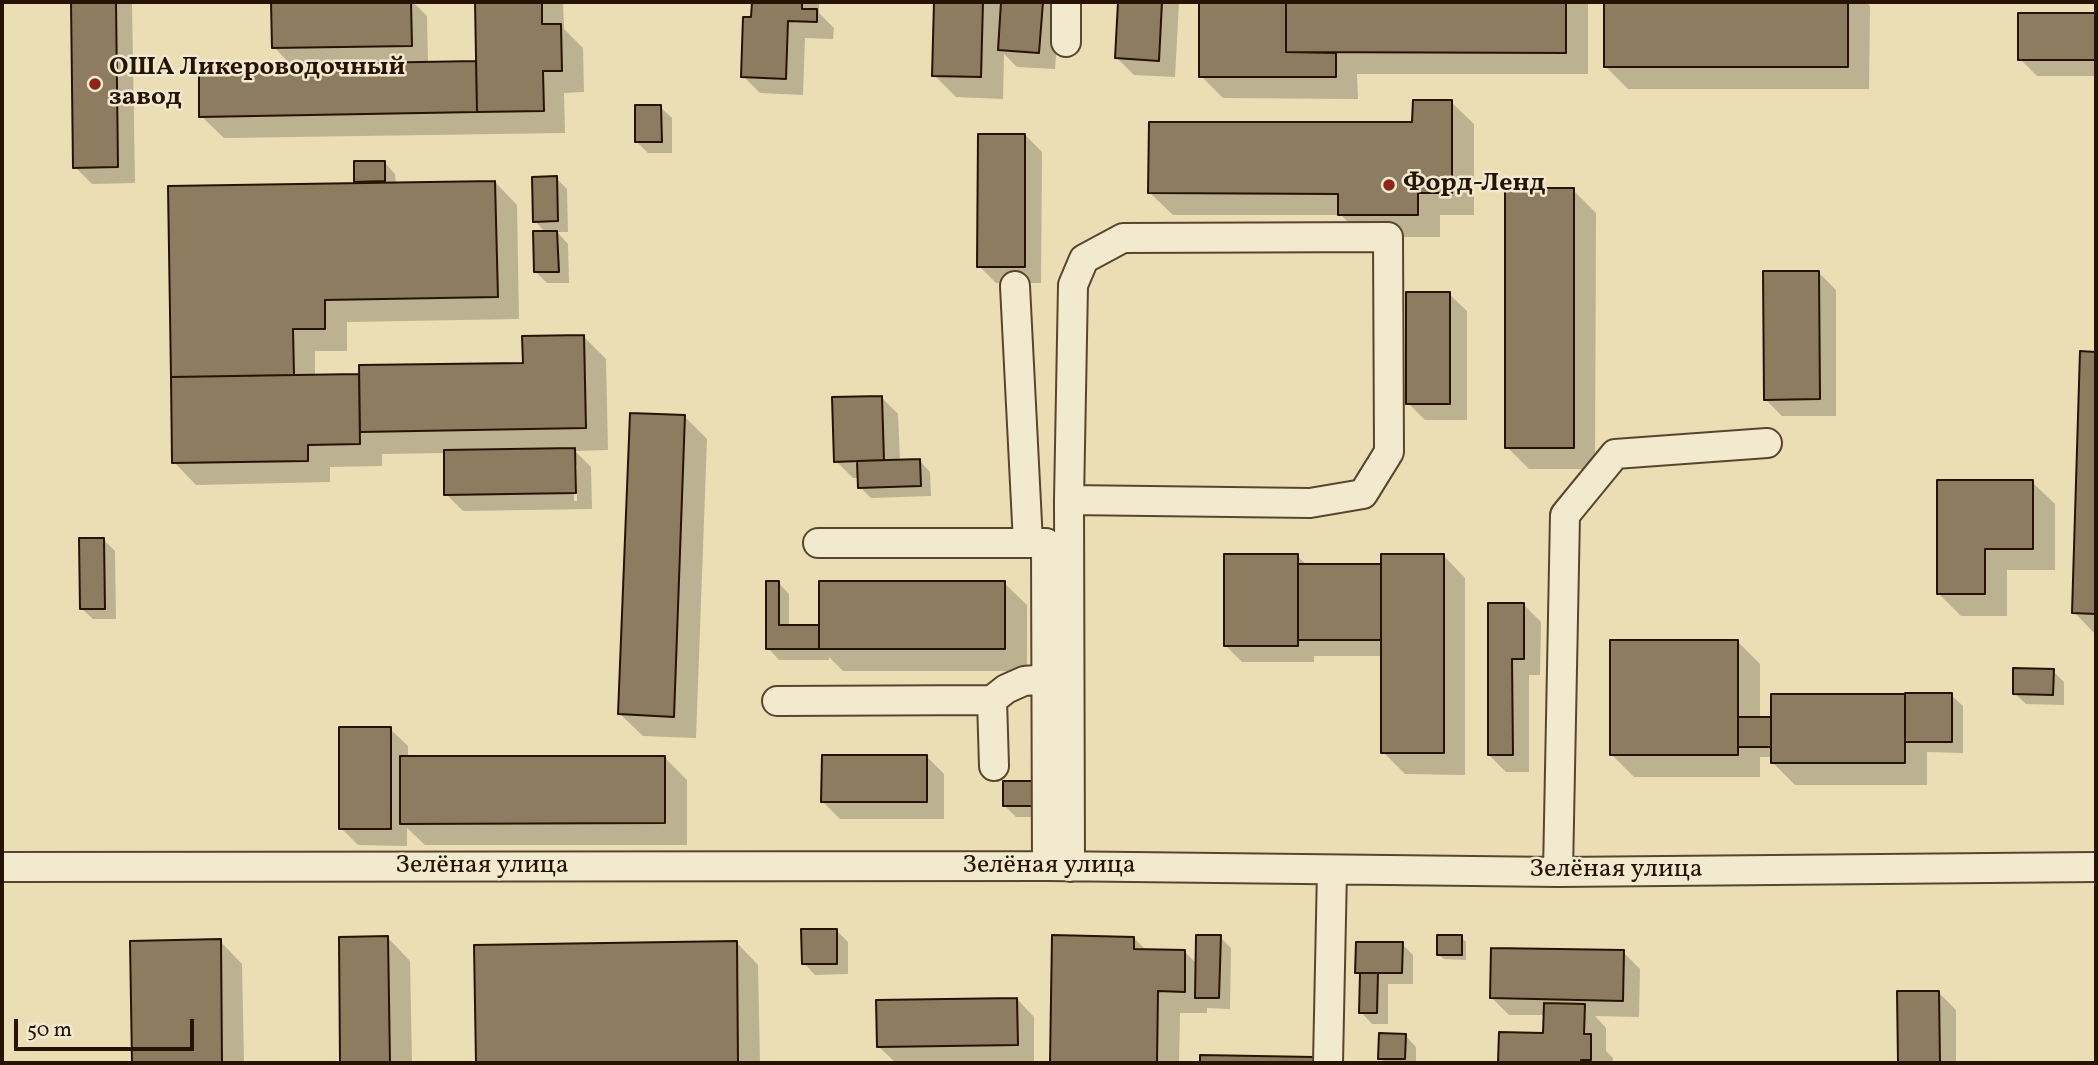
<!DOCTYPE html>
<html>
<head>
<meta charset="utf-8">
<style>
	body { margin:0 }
	#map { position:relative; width:2098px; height:1065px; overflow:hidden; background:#ebdeb4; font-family:Vollkorn,serif }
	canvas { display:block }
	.frame { position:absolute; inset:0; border:4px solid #281202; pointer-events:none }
	.scale { position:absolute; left:14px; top:1019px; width:180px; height:32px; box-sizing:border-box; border:4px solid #281202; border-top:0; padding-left:9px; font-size:21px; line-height:24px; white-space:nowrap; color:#281202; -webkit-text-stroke:5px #f2eace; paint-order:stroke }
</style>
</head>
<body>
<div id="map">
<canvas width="2098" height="1065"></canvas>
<div class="frame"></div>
<div class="scale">50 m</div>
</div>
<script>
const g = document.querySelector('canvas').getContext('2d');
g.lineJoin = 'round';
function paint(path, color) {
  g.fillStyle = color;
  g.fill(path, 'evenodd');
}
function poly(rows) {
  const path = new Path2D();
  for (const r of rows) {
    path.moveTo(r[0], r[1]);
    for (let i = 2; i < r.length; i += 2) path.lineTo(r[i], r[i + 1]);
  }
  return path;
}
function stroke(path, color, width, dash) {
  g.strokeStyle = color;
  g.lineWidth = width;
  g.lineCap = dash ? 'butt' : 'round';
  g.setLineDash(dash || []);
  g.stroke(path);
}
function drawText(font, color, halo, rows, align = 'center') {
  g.font = font + ' Vollkorn,serif';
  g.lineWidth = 5;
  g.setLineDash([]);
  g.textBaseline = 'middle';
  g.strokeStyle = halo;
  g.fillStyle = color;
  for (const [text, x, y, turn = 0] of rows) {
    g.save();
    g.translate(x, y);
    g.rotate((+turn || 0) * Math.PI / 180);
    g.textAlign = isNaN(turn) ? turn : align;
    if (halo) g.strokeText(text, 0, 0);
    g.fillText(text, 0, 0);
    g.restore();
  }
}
const shadow = poly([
	[72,2,132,2,135,183,92,184,75,167],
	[273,2,413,2,427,16,428,64,478,63,477,2,563,2,564,29,583,48,584,92,564,93,565,133,224,138,201,116,292,66,274,47],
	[753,2,819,2,819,13,834,28,833,39,805,38,803,95,760,93,743,76,753,19],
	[936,2,1060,2,1055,69,1017,67,1004,54,1003,99,956,97,934,75],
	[1120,2,1179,2,1175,77,1134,75,1117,58],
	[1201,2,1588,2,1588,74,1357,74,1358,99,1223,98,1201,76],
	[1606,2,1866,2,1870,6,1869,89,1628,89,1605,66],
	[2096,14,2096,76,2037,76,2020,59,2020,15],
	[1451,102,1474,124,1474,215,1440,215,1440,237,1363,237,1341,215,1173,215,1150,193,1414,124],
	[660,107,672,118,672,153,648,153,637,142],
	[1025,135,1042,152,1041,283,996,283,979,266],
	[384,162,395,174,396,184,495,182,517,205,519,319,347,322,347,351,315,351,315,376,361,376,525,364,584,337,606,359,608,450,575,451,591,467,592,509,463,511,446,494,446,453,382,454,382,466,330,467,330,482,196,485,174,462,170,188,359,185,356,181],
	[573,465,577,465,577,501,574,501],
	[556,178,567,189,568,232,557,232,568,244,569,283,547,283,536,272,546,233,535,221],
	[1573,190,1596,213,1595,469,1529,469,1507,447],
	[1819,273,1836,290,1836,416,1782,416,1765,399],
	[1449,294,1467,311,1467,420,1425,420,1408,403],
	[2081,353,2096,353,2096,635,2074,612],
	[881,397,898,414,900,461,919,460,930,472,931,496,871,498,860,487,859,478,853,478,836,461],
	[685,417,707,439,696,738,643,736,620,714],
	[2032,482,2055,504,2055,570,2007,570,2007,616,1961,616,1939,594],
	[103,539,115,551,116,619,93,619,81,608],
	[1443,555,1465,578,1465,775,1405,774,1383,752,1383,656,1314,656,1314,662,1242,662,1225,645,1297,556,1308,566,1383,566],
	[778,582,789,594,789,626,818,626,1004,583,1027,605,1027,671,843,671,829,657,829,660,779,660,768,648],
	[1524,605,1541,622,1540,675,1529,675,1529,772,1506,772,1489,755],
	[1738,642,1760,664,1760,719,1951,695,1963,706,1963,753,1927,752,1927,785,1795,785,1772,762,1772,757,1760,757,1760,777,1634,777,1611,754],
	[2053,671,2064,682,2064,705,2026,704,2014,693],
	[390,729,408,746,408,757,664,757,687,780,687,845,425,845,407,828,407,846,358,845,341,828],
	[927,757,944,774,944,819,840,819,823,802],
	[1005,783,1049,817,1016,817,1005,806],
	[836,930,848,942,848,974,815,975,804,963],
	[1054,937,1134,938,1147,951,1185,952,1197,964,1220,937,1231,948,1230,1009,1207,1008,1207,1013,1180,1013,1179,1063,1052,1063],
	[1461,937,1466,942,1466,960,1444,959,1438,954],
	[388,938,410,961,412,1063,342,1063,340,939],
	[220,941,242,964,244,1063,133,1063,132,942],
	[736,942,758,965,760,1063,478,1063,476,946],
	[1402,944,1413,955,1413,984,1388,984,1388,1024,1372,1024,1361,1012,1361,977,1357,972],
	[1623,952,1640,969,1639,1017,1595,1016,1606,1028,1606,1051,1613,1058,1613,1063,1500,1063,1501,1034,1545,1035,1546,1015,1509,1015,1492,998],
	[1899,993,1939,993,1956,1010,1956,1063,1900,1063],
	[1017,999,1034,1017,1034,1061,896,1063,878,1046],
	[1405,1035,1416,1047,1416,1063,1385,1063,1380,1058],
	[1202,1057,1314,1059,1318,1063,1202,1063]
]);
const building = poly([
	[71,2,116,2,118,167,73,168,71,2],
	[271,2,411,2,412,46,272,48,271,2],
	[475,2,542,2,542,24,561,24,562,71,543,71,544,111,477,112,475,2],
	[752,2,802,2,802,9,817,9,817,22,788,21,786,79,741,77,743,17,751,17,752,2],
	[934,2,983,2,981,77,932,76,934,2],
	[1001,2,1043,2,1039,53,998,50,1001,2],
	[1118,2,1162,2,1159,61,1115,58,1118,2],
	[1199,2,1286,2,1286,52,1336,53,1336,77,1199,77,1199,2],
	[1286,2,1566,2,1566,53,1286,52,1286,2],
	[1604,2,1848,2,1848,67,1604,67,1604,2],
	[2018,13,2096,13,2096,60,2018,60,2018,13],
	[476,61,477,112,199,117,199,66,476,61],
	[1413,100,1452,100,1452,193,1418,193,1418,215,1338,215,1338,194,1148,193,1149,122,1412,122,1413,100],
	[635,105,661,105,662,142,635,142,635,105],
	[978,134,1025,134,1025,267,977,267,978,134],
	[354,161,385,161,385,181,354,182,354,161],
	[557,176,558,221,533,222,532,177,557,176],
	[495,181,498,297,325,300,325,329,293,329,294,375,171,377,168,186,495,181],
	[1505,188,1574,188,1574,448,1505,448,1505,188],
	[533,231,557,231,559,272,534,272,533,231],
	[1763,271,1819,271,1820,399,1764,400,1763,271],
	[1406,292,1450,292,1450,404,1406,404,1406,292],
	[584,335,586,428,360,432,359,365,523,363,522,336,584,335],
	[2080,351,2096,352,2096,614,2072,613,2080,351],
	[359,374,360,444,308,445,308,461,172,463,171,377,359,374],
	[882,396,884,460,834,462,832,397,882,396],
	[630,413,685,415,674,717,618,714,630,413],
	[575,448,576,493,444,495,444,450,575,448],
	[920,459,921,486,858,488,857,461,920,459],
	[1937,480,2033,480,2033,549,1985,549,1985,594,1937,594,1937,480],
	[79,538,104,538,105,609,80,609,79,538],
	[1224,554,1298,554,1298,646,1224,646,1224,554],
	[1381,554,1444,554,1444,753,1381,753,1381,554],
	[1298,564,1381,564,1381,640,1298,640,1298,564],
	[766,581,779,581,779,625,819,625,819,649,766,649,766,581],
	[819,581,1005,581,1005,649,819,649,819,581],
	[1488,603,1524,603,1524,659,1512,659,1513,755,1488,755,1488,603],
	[1610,640,1738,640,1738,755,1610,755,1610,640],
	[2013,668,2054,669,2053,695,2013,694,2013,668],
	[1905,693,1952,693,1952,742,1905,742,1905,693],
	[1771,694,1905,694,1905,763,1771,763,1771,694],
	[1738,717,1771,717,1771,747,1738,747,1738,717],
	[339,727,391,727,391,829,339,829,339,727],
	[822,755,927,755,927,802,821,802,822,755],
	[400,756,665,756,665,823,400,824,400,756],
	[1003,781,1038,781,1038,806,1003,806,1003,781],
	[801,929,837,929,837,964,802,964,801,929],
	[1052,935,1134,937,1134,949,1185,950,1185,992,1158,991,1157,1063,1050,1063,1052,935],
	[1196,935,1221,935,1219,998,1195,998,1196,935],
	[1437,935,1462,935,1462,955,1437,955,1437,935],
	[388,936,390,1063,340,1063,339,937,388,936],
	[221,939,222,1063,132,1063,130,941,221,939],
	[737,941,738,1063,476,1063,474,945,737,941],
	[1356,942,1403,942,1402,973,1355,973,1356,942],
	[1491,948,1624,950,1623,1001,1490,998,1491,948],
	[1360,973,1378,973,1377,1013,1359,1013,1360,973],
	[1897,991,1939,991,1940,1063,1898,1063,1897,991],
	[1017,998,1018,1045,877,1047,876,1000,1017,998],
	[1544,1003,1585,1004,1584,1034,1591,1034,1591,1060,1581,1060,1581,1063,1498,1063,1499,1032,1543,1033,1544,1003],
	[1379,1033,1406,1034,1405,1059,1378,1059,1379,1033],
	[1200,1055,1314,1057,1314,1063,1200,1063,1200,1055]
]);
const minor = poly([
	[1066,42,1066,2],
	[1015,286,1028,543],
	[1069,500,1073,285,1084,259,1123,238,1388,237,1389,452,1363,494,1310,503,1069,500,1070,867],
	[818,543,1046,543,1047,866],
	[992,700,1006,689,1024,681,1047,679],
	[777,701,992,700,994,766],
	[2,867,1047,866,1558,872,2096,867],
	[1558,872,1565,515,1615,454,1767,443],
	[1328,1063,1332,870]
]);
const markers = [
	[95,84,7,"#8f2418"],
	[1389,185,7,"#8f2418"]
];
const poiNames = [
	["ОША Ликероводочный",109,69],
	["завод",109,99],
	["Форд-Ленд",1403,185]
];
const streetNames = [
	["Зелёная улица",482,867],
	["Зелёная улица",1049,867],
	["Зелёная улица",1616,871]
];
paint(shadow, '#0003');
paint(building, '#8d7c5f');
stroke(building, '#281202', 2);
stroke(minor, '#59452e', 32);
stroke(minor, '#f2eace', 28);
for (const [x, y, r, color] of markers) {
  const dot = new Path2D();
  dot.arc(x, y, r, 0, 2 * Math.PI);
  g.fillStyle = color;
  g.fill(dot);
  stroke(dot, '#f2eace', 2.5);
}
drawText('bold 26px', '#281202', '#f2eace', poiNames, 'left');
drawText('26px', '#281202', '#f2eace', streetNames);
</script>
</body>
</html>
